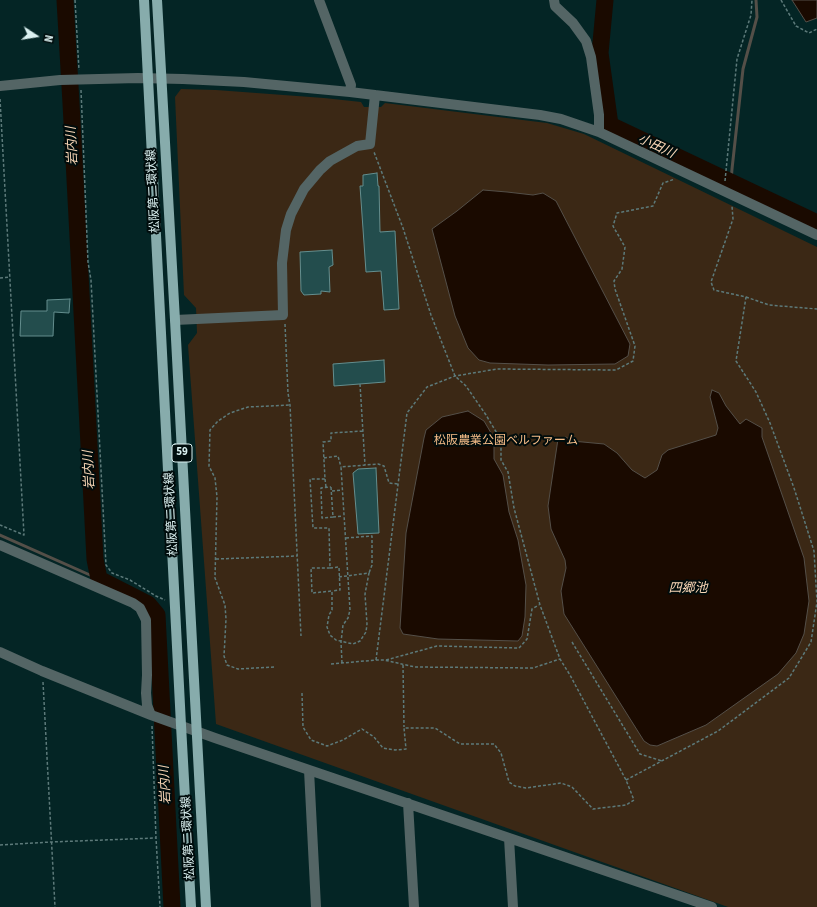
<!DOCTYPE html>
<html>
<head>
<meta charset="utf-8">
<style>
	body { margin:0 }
	#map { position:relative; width:817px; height:907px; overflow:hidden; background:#042525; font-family:"Source Sans 3",sans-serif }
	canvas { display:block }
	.north { position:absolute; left:16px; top:16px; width:40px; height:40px; -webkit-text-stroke:3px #000c0c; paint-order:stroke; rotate:102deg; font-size:11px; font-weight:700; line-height:16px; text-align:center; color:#dbf1f1 }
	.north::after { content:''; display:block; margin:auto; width:14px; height:18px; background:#dbf1f1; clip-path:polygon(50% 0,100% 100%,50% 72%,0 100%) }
</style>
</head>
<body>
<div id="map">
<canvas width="817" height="907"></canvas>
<div class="north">N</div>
</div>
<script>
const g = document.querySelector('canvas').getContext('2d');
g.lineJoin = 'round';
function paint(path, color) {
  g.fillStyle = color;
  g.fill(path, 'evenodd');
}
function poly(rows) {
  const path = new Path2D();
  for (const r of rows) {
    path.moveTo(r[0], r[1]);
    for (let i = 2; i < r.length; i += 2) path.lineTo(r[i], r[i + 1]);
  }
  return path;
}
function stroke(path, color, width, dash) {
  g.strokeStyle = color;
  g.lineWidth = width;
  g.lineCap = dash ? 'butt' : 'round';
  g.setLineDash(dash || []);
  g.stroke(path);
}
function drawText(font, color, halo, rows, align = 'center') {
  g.font = font + ' "Source Sans 3","Noto Sans JP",sans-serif';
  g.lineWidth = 4;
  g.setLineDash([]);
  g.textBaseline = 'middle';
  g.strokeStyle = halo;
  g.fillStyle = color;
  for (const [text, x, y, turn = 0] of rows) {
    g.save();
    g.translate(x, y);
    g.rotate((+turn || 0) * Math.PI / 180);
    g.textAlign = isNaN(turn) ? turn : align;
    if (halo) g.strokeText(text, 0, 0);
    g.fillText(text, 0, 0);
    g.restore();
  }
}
const green = poly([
	[181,89,216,90,324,98,361,102,364,107,381,107,385,103,547,123,584,134,817,247,817,907,728,907,216,724,188,345,197,333,196,308,184,295,175,97]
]);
const water = poly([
	[792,0,817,0,817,18,806,22,792,0],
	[483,190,507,192,533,195,543,193,556,201,630,344,628,356,615,364,548,365,490,363,479,360,468,348,455,316,432,229,457,211,483,190],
	[712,390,719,393,726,406,740,424,746,419,762,428,762,437,804,558,809,601,804,634,796,653,778,674,706,725,657,746,650,745,644,741,564,614,561,591,566,568,565,560,551,529,548,506,558,439,566,437,572,441,604,444,617,453,632,470,645,478,657,470,662,455,668,450,716,435,718,428,710,397,712,390],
	[468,411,484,421,494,438,494,459,503,475,509,512,518,540,526,585,525,617,522,636,518,641,438,639,403,634,400,628,406,533,424,438,426,430,442,417,468,411]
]);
const stream = poly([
	[731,182,732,169,743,69,757,17,756,0],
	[0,535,99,579]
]);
const river = poly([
	[65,0,71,103,95,559,99,579,148,604,157,615,172,907],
	[605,0,600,53,610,125,817,223]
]);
const building = poly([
	[377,173,378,186,379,186,380,232,395,231,399,309,384,310,381,271,366,272,360,186,363,186,363,175,377,173],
	[332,250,333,265,329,267,330,292,321,291,321,294,304,295,301,291,300,252,332,250],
	[70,299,69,313,54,312,53,336,20,336,21,311,47,311,47,300,70,299],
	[384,360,385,382,334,386,333,364,384,360],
	[376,468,379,533,358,534,353,473,358,469,376,468]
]);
const path = poly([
	[75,0,79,70],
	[781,0,796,26,809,33,817,29],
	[81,90,88,262,91,280,106,565,112,573,130,580,156,596,165,600],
	[0,99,24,535,0,525],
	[725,181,737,59,751,15,752,0],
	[0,278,10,277],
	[746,297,769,305,817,309],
	[285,324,288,393,290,405,301,636],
	[360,384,365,465],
	[324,458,338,456,341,467],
	[325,479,326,487],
	[331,487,333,517,322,518,321,488,331,487],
	[332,491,342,490],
	[333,517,343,516],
	[346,538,372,536,372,565,369,573],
	[216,559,297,556],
	[330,568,339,567,340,590,332,591],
	[339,577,369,573,365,594,367,624,366,632,360,641,353,644,336,640,330,635,327,627,329,615,332,610,332,591,312,593,311,568,330,568,329,528,313,528,310,479,325,479,323,442,331,441,331,433,363,431],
	[572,642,640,754,662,761],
	[376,660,407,413,427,387,455,376,497,369,616,370,633,361,635,346,615,289,614,281,622,269,625,247,613,226,617,213,653,206,663,183,675,179],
	[386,660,437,646,519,648,527,639,532,609,539,605],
	[342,663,341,642,343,625,348,618,350,610,341,467,378,464,384,466,389,483,398,484],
	[331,664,376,660,384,660,415,667,533,668,560,659],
	[403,665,404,727],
	[274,667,238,669,227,665,224,656,226,619,225,605,215,578,217,497,215,478,209,466,210,430,218,421,230,413,248,407,290,405],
	[43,682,55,907],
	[302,693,303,727,311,740,327,746,343,740,362,729,374,737,383,748,395,750,406,749,404,728,435,728,460,744,494,744,501,753,509,782,515,786,526,788,561,783,572,787,593,809,626,805,634,800,626,780,570,675,560,659,540,605,514,508,508,472,501,460,501,440,486,415,466,386,455,376,431,315,403,228,374,152],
	[152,726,156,838,160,907],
	[626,780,718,731,789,678,811,642,817,602,814,551,794,488,770,423,756,392,736,361,746,297,714,290,711,282,733,219,732,206],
	[0,845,51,842,156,838]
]);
const minor = poly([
	[319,0,351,85,350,92],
	[554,0,555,6,573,23,586,41,591,57,599,115,599,132],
	[0,86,60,80,138,78,183,79,244,82,350,92,540,115,561,119,599,132,817,235],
	[175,320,283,315,282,263,286,230,291,214,304,189,320,170,330,161,357,146,370,144,375,95],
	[0,545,133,603,140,608,146,620,147,675,146,693,147,705,151,715],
	[0,652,42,671,151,715,215,738,712,907],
	[309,770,316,907],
	[408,803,414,907],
	[509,838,513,907]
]);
const major = poly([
	[144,0,181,725,191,907],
	[157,0,175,320,206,907]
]);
const shields = [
	[182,453,20]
];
const shieldNames = [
	["59",182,453]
];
const streetNames = [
	["松阪第二環状線",154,191,-93],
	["松阪第二環状線",172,514,-93],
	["松阪第二環状線",189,838,-93]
];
const parkNames = [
	["松阪農業公園ベルファーム",506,441]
];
const waterNames = [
	["岩内川",73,146,-93],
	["小田川",656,147,25],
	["岩内川",90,470,-93],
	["四郷池",688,589],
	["岩内川",166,785,-93]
];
paint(green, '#3b2815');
paint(water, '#1a0a00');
stroke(water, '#544f48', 1);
stroke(stream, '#544f48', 3);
stroke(river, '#1a0a00', 17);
paint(building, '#234d4d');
stroke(building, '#648e8e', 1);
stroke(path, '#5d7a7a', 1.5, [3, 2]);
stroke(minor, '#546565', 10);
stroke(major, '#87acac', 10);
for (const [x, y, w] of shields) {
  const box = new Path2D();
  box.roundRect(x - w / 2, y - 9, w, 18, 3);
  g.fillStyle = '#000c0c';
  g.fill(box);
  stroke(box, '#dbf1f1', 1);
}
drawText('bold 11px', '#dbf1f1', null, shieldNames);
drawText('12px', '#dbf1f1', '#000c0c', streetNames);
drawText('12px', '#f7be89', '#000c0c', parkNames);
drawText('italic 13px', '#f8d6b6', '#000c0c', waterNames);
</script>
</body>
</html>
